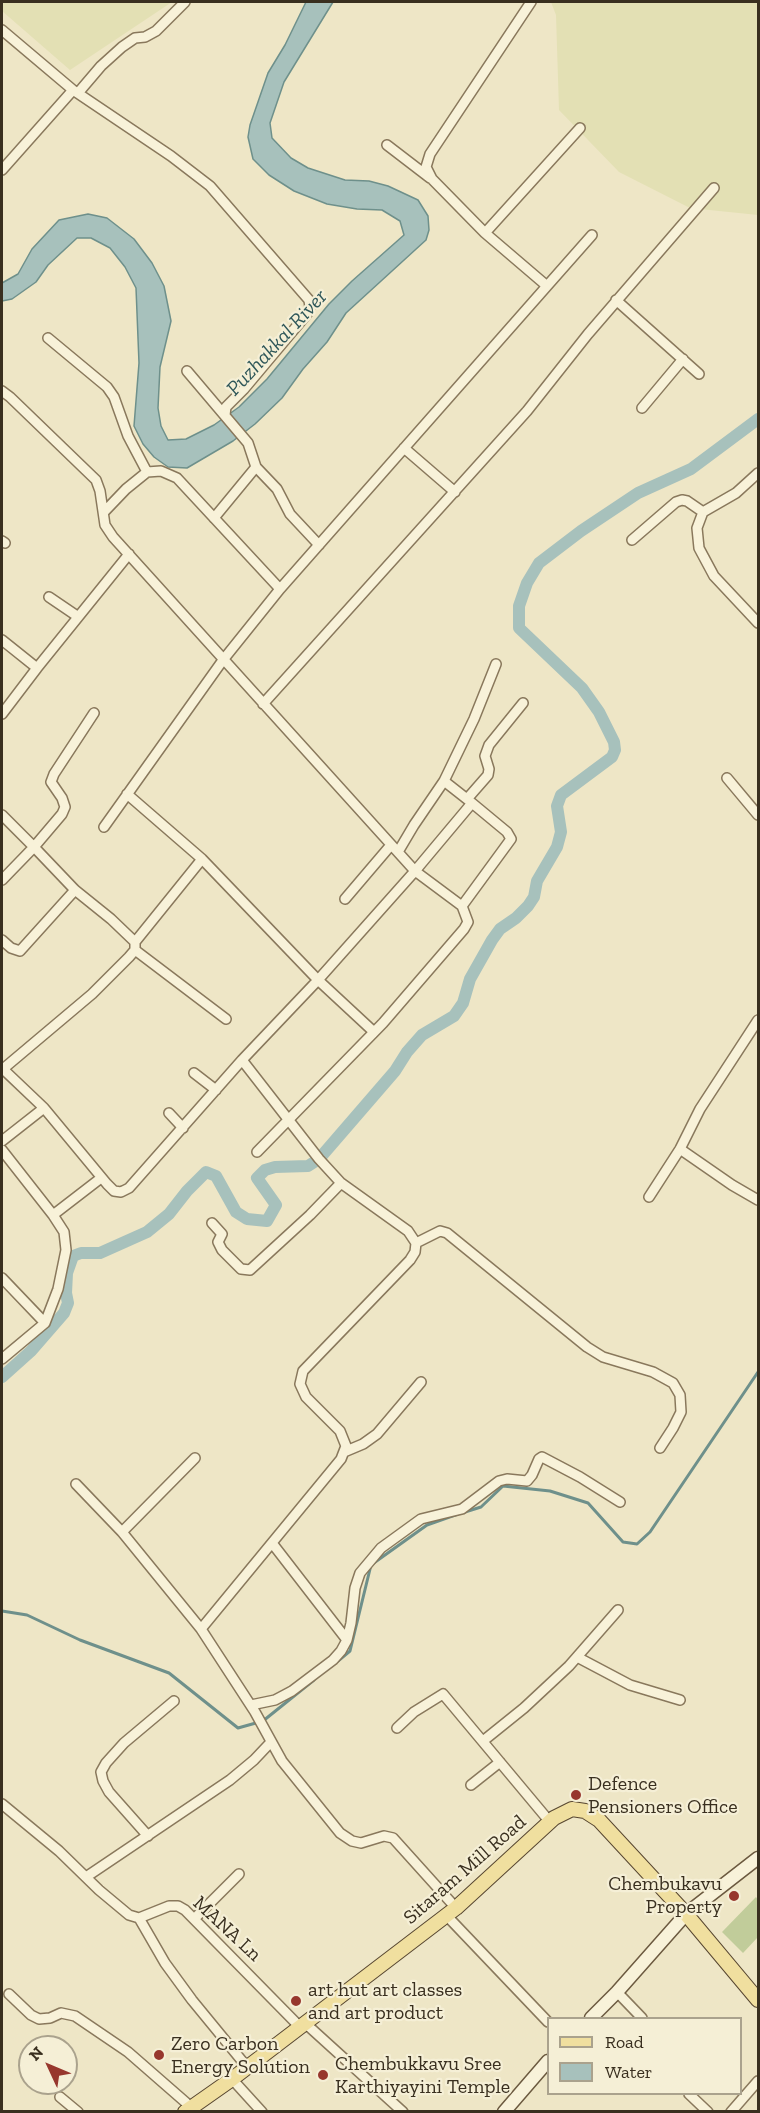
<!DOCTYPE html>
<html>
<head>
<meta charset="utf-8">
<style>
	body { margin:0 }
	#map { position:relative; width:760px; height:2113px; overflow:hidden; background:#eee6c6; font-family:"Zilla Slab",serif }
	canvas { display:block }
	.frame { position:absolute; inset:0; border:3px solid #392f1f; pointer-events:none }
	.legend { position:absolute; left:547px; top:2017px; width:195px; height:78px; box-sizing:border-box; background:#f5efd6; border:2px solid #aaa28d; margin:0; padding:8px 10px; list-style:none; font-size:18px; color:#392f1f }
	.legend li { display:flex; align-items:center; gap:12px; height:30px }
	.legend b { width:30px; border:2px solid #aaa28d }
	.north { position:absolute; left:18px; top:2035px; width:60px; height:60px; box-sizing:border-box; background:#f5efd6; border:2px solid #aaa28d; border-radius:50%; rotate:314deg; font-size:16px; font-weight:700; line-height:24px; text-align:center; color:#392f1f }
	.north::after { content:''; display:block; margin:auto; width:21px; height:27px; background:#97372d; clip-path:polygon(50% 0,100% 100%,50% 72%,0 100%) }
</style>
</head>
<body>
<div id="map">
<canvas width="760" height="2113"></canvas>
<div class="frame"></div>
<ul class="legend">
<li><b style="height:8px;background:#f0df9f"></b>Road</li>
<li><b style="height:16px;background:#a7c1bc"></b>Water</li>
</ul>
<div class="north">N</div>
</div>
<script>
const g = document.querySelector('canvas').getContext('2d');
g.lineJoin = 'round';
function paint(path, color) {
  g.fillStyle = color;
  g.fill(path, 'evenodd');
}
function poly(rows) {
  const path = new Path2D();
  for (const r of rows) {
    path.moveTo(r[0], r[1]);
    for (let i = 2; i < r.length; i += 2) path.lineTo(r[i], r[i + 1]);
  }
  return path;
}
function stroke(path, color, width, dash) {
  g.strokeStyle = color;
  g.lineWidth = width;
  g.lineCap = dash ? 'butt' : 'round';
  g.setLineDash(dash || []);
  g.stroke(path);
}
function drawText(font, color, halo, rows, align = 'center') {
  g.font = font + ' "Zilla Slab",serif';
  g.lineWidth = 4.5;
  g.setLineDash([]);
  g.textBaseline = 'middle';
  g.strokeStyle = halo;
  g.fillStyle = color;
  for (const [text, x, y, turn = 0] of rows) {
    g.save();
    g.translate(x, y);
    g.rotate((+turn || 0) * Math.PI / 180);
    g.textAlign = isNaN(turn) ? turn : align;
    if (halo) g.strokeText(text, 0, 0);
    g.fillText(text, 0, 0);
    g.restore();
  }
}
const farmland = poly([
	[2,2,172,2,70,70,2,11],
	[551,2,758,2,758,215,690,208,619,172,559,110,556,15]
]);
const green = poly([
	[756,1897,758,1900,758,1937,743,1953,722,1932]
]);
const water = poly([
	[306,2,333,2,284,82,270,123,272,138,291,158,308,168,345,180,369,181,388,186,418,200,428,216,429,230,426,240,346,313,327,342,303,369,282,398,255,424,233,441,187,468,168,467,154,457,143,444,134,426,139,363,136,288,125,267,110,248,91,238,77,238,48,265,36,282,12,299,2,301,2,283,18,274,32,249,59,220,88,214,107,218,134,239,152,263,164,286,171,321,160,367,158,408,161,426,168,440,186,439,214,425,239,407,267,379,329,304,352,281,404,235,400,221,382,210,357,209,327,204,294,191,269,175,253,159,248,137,250,125,268,73,285,45,306,2]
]);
const stream = poly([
	[465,1512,481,1507,503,1486,550,1491,588,1503,623,1542,637,1544,650,1532,758,1372],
	[2,1611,27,1615,80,1640,169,1673,238,1728,263,1721,314,1680],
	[338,1661,350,1651,371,1565,427,1525,458,1514]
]);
const canal = poly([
	[2,1377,31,1351,64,1313,68,1303,66,1293,67,1273,73,1256,81,1253,100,1253,147,1232,169,1214,187,1191,206,1172,216,1176,236,1212,247,1219,267,1221,276,1205,257,1178,265,1170,275,1167,308,1166,319,1159,395,1071,407,1052,422,1035,454,1016,463,1003,470,979,492,940,500,929,516,918,528,906,534,897,537,881,557,847,561,832,557,806,561,795,612,757,615,750,614,742,599,712,582,688,519,628,519,606,527,583,539,563,581,531,638,493,691,469,758,419]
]);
const minor = poly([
	[2,30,73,90,171,156,210,186,309,300,310,307,307,314,244,389,226,407,225,415],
	[78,93,101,66,122,47,135,38,145,37,156,31,185,2],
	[387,145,430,178],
	[2,170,73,90],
	[485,233,432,179,426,167,430,154,531,2],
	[547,286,592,235],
	[616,300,699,374],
	[48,338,107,387,114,397,128,436,147,472],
	[187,371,248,443,256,467,277,489,290,514,319,545],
	[2,391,10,397,96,480,100,491,105,525,113,537,415,871,318,980,242,1060,129,1188,121,1192,114,1191,107,1184,44,1108],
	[642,408,683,359],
	[404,448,455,492],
	[104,512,126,489,147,472,161,471,177,478,280,589],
	[703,512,697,528,699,548,714,576,758,623],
	[214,518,256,467],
	[632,540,676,502,682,500,687,501,703,512,736,493,758,473],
	[2,541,5,543],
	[49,597,77,616],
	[2,640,37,668,2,714],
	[37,668,129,554],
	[263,704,527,411,588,334,714,188],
	[727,778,758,815],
	[444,781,472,803,507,832,511,839,462,906,415,871,472,803],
	[127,794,202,859,318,980,374,1032],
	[467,799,488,775,489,769,485,756,489,745,523,703],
	[2,815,34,847,62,814,65,807,62,798,51,782,54,774,94,713],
	[104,827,223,660,280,589,547,286,485,233,580,128],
	[398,852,414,825,444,781,474,719,496,664],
	[2,880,34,847,75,890,111,919,135,942,135,950,129,957,92,994,3,1069,44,1108,2,1141],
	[345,899,391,845],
	[2,940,11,948,20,951,75,890],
	[135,942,202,859],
	[135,950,226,1019],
	[194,1073,216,1090],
	[169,1113,183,1128],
	[680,1149,732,1185,758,1200],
	[2,1150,53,1215],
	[257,1152,383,1023,464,929,468,922,462,906],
	[649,1197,680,1149,700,1109,758,1020],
	[212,1223,222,1234,218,1242,222,1250,241,1269,250,1270,310,1215,341,1183],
	[416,1243,440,1231,447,1233,587,1347,603,1357,653,1372,673,1383,680,1395,681,1412,673,1428,660,1448],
	[2,1278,45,1323,2,1359],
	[45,1323,58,1289,66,1250,64,1232,53,1215,101,1178],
	[344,1452,363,1444,377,1434,421,1382],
	[76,1484,122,1532,201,1629,255,1712,282,1761,340,1833,352,1841,361,1843,384,1836,393,1838,456,1908],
	[122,1532,195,1458],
	[272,1543,347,1640],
	[201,1629,341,1459,346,1446,340,1431,306,1397,300,1384,303,1371,410,1260,415,1252,416,1243,408,1231,341,1183,319,1159,242,1060],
	[577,1657,630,1685,680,1700],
	[251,1705,275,1700,292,1691,333,1660,341,1651,347,1640,351,1623,355,1588,360,1573,381,1548,421,1519,462,1509,499,1481,507,1479,527,1481,532,1475,539,1459,542,1457,580,1477,620,1502],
	[397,1728,414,1712,443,1694,550,1822],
	[483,1741,524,1708,569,1666,618,1610],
	[471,1785,500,1762],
	[2,1804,59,1851,99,1890,129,1915,139,1918,169,1906,178,1906,185,1910,300,2027],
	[148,1836,109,1792,103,1781,101,1772,106,1763,124,1743,174,1701],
	[86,1877,230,1780,254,1760,271,1742],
	[447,1916,548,2022],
	[139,1918,165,1963,192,2000,247,2067],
	[194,1919,239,1874],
	[617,1992,642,2018],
	[9,1994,31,2015,39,2019,50,2018,61,2013,75,2016,128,2052,191,2107],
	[305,2023,403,2112],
	[232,2079,262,2112],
	[689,2094,708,2112],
	[60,2097,78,2112],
	[731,2112,758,2081]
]);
const secondary = poly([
	[591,2018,617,1992,686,1914,758,1858],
	[504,2112,548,2061]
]);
const primary = poly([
	[185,2112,232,2079,456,1908,554,1818,572,1809,585,1811,599,1820,686,1914,758,2000]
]);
const markers = [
	[576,1795,6,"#97372d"],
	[734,1896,6,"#97372d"],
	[296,2001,6,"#97372d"],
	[159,2055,6,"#97372d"],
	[323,2075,6,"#97372d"]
];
const poiNames = [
	["Defence",588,1784],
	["Pensioners Office",588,1807],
	["Chembukavu",722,1884,"right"],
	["Property",722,1907,"right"],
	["art hut art classes",308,1990],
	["and art product",308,2013],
	["Zero Carbon",171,2044],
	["Energy Solution",171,2067],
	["Chembukkavu Sree",335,2064],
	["Karthiyayini Temple",335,2087]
];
const streetNames = [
	["Sitaram Mill Road",465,1870,-41],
	["MANA Ln",227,1929,43]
];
const waterNames = [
	["Puzhakkal River",277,343,-47]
];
paint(farmland, '#e3e0b4');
paint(green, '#c1cc9a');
paint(water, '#a7c1bc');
stroke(water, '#6e908b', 1.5);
stroke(stream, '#6e908b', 3);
stroke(canal, '#a7c1bc', 12);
stroke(minor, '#89785c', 12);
stroke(secondary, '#6b593f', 15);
stroke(primary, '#574630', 16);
stroke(minor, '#f8f2d9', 9);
stroke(secondary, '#f8f2d9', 12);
stroke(primary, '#f0df9f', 14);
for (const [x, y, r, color] of markers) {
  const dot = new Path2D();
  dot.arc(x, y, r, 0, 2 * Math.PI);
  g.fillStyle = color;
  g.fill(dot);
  stroke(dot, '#f5efd6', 2);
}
drawText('20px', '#392f1f', '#f5efd6', poiNames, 'left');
drawText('20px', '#392f1f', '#f5efd6', streetNames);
drawText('italic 21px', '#2f5759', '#f5efd6', waterNames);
</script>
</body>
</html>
